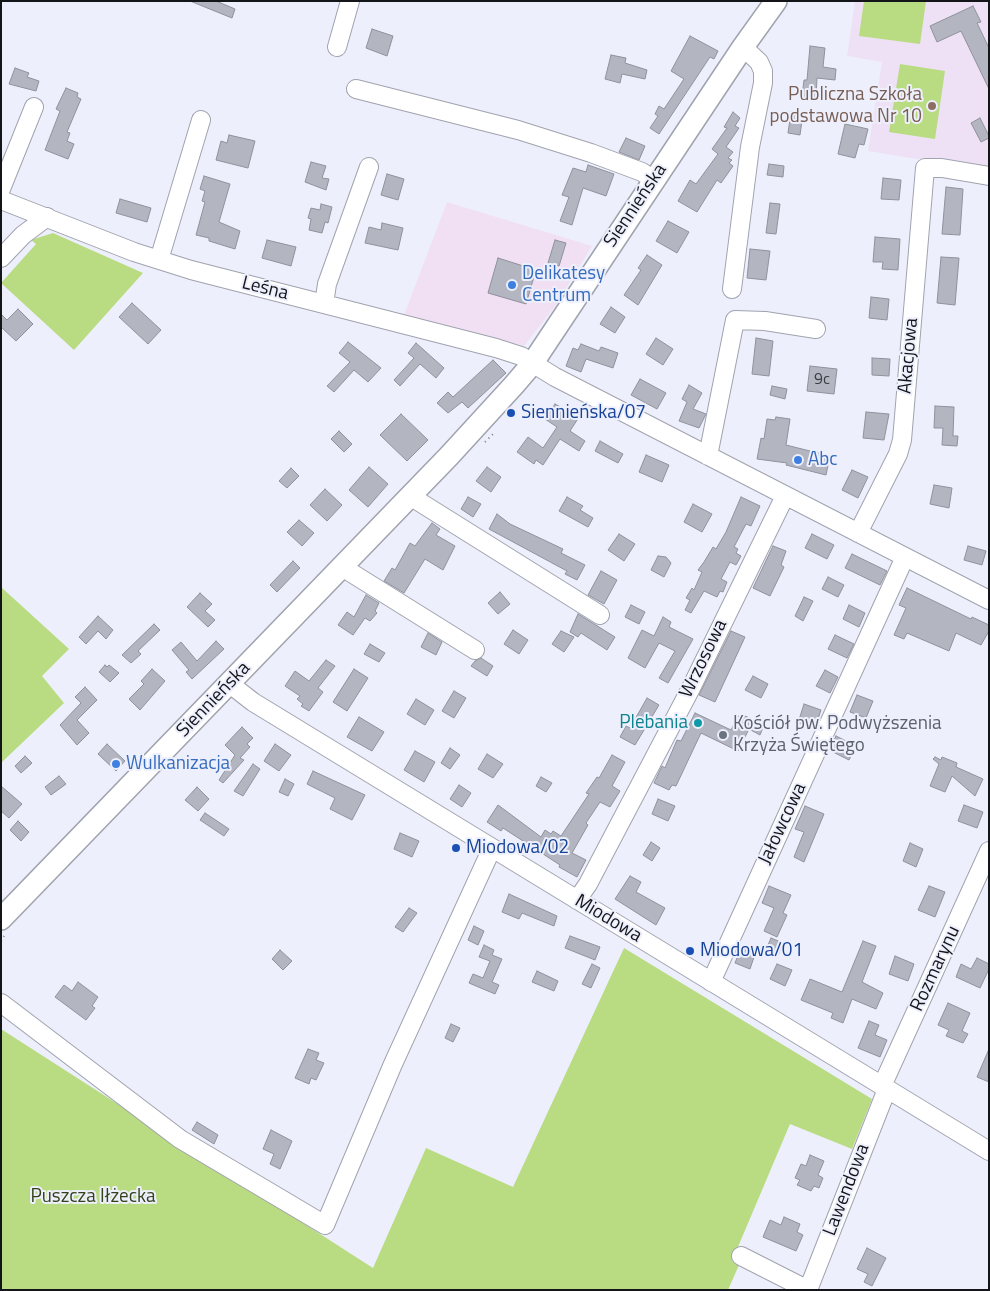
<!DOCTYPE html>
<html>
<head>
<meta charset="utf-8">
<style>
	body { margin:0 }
	#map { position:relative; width:990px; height:1291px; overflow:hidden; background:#edf0fc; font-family:"Titillium Web",sans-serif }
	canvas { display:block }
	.frame { position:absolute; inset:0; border:2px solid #141519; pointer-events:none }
</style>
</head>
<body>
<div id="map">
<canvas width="990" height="1291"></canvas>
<div class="frame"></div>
</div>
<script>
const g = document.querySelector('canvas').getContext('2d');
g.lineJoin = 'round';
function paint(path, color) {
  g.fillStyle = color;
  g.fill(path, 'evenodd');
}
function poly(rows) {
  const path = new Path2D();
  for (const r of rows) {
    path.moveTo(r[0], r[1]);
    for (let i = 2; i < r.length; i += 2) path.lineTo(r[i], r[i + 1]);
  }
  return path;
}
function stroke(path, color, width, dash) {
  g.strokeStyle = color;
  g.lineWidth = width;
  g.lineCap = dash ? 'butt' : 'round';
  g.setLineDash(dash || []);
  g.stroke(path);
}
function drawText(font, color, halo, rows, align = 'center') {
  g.font = font + ' "Titillium Web",sans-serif';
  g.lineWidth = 4;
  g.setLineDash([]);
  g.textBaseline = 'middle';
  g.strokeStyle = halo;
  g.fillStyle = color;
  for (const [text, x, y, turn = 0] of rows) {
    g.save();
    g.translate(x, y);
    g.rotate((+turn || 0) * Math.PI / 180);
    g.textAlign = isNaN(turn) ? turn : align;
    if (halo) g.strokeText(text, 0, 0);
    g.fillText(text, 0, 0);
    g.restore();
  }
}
const commercial = poly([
	[447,202,592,246,556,305,524,346,404,315]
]);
const education = poly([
	[855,1,989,1,989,171,868,151,882,62,847,56]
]);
const green = poly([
	[864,1,926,1,920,44,859,36],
	[900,64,945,71,935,139,889,132],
	[53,233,143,273,74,350,1,283,36,244,31,240],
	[1,587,69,649,42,676,64,703,1,763],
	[624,948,872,1099,852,1149,790,1124,732,1261,739,1265,728,1290,1,1290,1,1029,373,1268,426,1148,513,1187]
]);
const building = poly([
	[190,1,216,1,235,9,232,18,190,1],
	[973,6,981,22,977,23,989,48,989,89,961,31,937,42,930,26,973,6],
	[372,29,393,36,387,56,366,48,372,29],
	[690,36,718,51,714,59,710,57,659,134,650,128,658,116,655,114,659,106,664,109,684,79,671,71,690,36],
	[810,46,825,48,823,67,836,69,835,80,817,78,816,97,802,96,804,80,807,80,810,46],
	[611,55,626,58,625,63,647,70,645,79,622,74,620,83,605,79,611,55],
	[15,68,29,73,27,77,39,81,36,91,9,84,15,68],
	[66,88,78,93,77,97,81,99,67,132,70,133,67,141,74,144,68,159,45,150,60,111,56,109,66,88],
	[733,112,740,118,735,126,739,128,726,147,733,152,728,158,732,160,729,163,733,166,721,183,717,180,697,212,678,201,690,180,696,184,718,154,712,149,727,128,724,127,733,112],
	[791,112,803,113,800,135,788,133,791,112],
	[980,118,989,136,989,138,981,142,971,123,980,118],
	[845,124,868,129,864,145,859,144,855,158,838,154,845,124],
	[229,135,255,141,248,168,216,160,221,141,227,143,229,135],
	[626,138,645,146,639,160,619,152,626,138],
	[311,162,326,166,322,178,329,179,326,190,305,182,311,162],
	[769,164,784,166,783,177,767,175,769,164],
	[588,165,614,174,606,196,583,188,572,225,560,221,569,197,562,195,573,168,586,172,588,165],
	[387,174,404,179,398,200,381,195,387,174],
	[204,176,230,184,219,222,240,231,235,249,209,241,209,238,196,235,205,202,202,201,205,191,200,189,204,176],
	[883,178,901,180,899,200,881,199,883,178],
	[946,187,963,189,960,235,942,234,946,187],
	[120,199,151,208,147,222,116,213,120,199],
	[770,203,780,204,776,234,766,233,770,203],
	[321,204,332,207,328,223,325,222,322,233,309,230,311,219,308,218,311,208,320,210,321,204],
	[668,221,689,232,677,253,656,241,668,221],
	[382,223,403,228,398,250,365,243,369,227,381,230,382,223],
	[875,237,900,239,898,270,882,269,883,262,873,262,875,237],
	[267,240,296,247,291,266,262,258,267,240],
	[555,240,566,243,559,266,548,263,555,240],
	[750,249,770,251,766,280,747,278,750,249],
	[647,255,662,265,638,305,624,295,641,270,638,268,647,255],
	[941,257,959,258,955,305,937,303,941,257],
	[498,258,536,270,526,304,488,293,498,258],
	[871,297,889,299,887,320,869,318,871,297],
	[132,303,161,330,148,344,119,317,132,303],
	[611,307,625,317,615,333,600,324,611,307],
	[18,309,33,324,16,341,1,327,1,314,7,320,18,309],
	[656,338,673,349,663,365,646,354,656,338],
	[756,338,773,341,769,376,752,374,756,338],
	[348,342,381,368,368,382,354,370,334,392,327,386,350,362,339,353,348,342],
	[416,343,444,368,436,378,420,364,400,386,394,380,414,358,408,353,416,343],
	[581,344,599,351,601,347,618,353,613,368,586,359,581,372,566,366,573,348,578,350,581,344],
	[872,358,890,359,889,376,872,375,872,358],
	[493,360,506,373,468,408,462,402,448,413,437,403,448,392,453,397,493,360],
	[810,366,837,369,834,394,807,391,810,366],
	[640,379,666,393,657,409,631,395,640,379],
	[689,385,702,393,693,409,706,414,699,428,679,421,687,402,682,399,689,385],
	[772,386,787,389,785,399,770,395,772,386],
	[555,404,579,417,570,431,585,441,579,451,560,439,543,465,536,460,534,464,517,452,528,437,543,448,557,427,545,419,555,404],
	[935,406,954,407,953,436,958,436,957,446,942,445,943,428,934,428,935,406],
	[866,412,889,414,884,440,863,438,866,412],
	[401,414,428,440,407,461,380,435,401,414],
	[776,417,790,419,786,445,830,456,826,475,786,465,787,463,757,459,761,438,764,439,767,419,775,420,776,417],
	[339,431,352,444,344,452,331,439,339,431],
	[600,441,623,454,618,463,595,451,600,441],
	[646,455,669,465,662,482,639,472,646,455],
	[369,467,388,484,368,507,349,490,369,467],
	[487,467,501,477,491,492,476,481,487,467],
	[291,468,299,476,287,488,279,481,291,468],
	[852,470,868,477,858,498,842,490,852,470],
	[934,485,952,488,949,508,930,504,934,485],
	[325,489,342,505,327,521,310,505,325,489],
	[468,497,481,504,473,517,461,509,468,497],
	[567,497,583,506,580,510,593,518,588,527,559,511,567,497],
	[741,497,760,506,751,526,746,524,734,547,738,549,736,553,741,556,736,565,730,562,721,579,727,582,723,592,720,591,717,597,704,591,691,613,685,610,690,600,686,598,692,588,694,590,702,572,698,570,704,562,713,547,716,549,726,532,741,497],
	[693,504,712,514,702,532,684,522,693,504],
	[497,514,510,524,563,549,561,553,585,565,577,580,565,574,567,571,489,529,497,514],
	[299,520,314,533,302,546,287,532,299,520],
	[432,523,440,529,436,535,455,546,443,570,425,559,404,593,384,581,392,568,395,570,410,543,415,546,432,523],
	[619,534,635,544,624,561,608,550,619,534],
	[812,534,834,545,827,559,805,548,812,534],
	[773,546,786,551,781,565,784,567,770,596,753,588,773,546],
	[968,546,986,551,982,565,964,560,968,546],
	[852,554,887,571,880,585,845,568,852,554],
	[658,556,666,557,671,563,664,577,651,570,658,556],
	[293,561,300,568,277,592,270,585,293,561],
	[601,571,617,580,604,604,588,595,601,571],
	[828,577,844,585,838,597,822,589,828,577],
	[907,588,971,619,972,617,989,625,989,631,981,645,956,633,949,651,907,633,904,639,894,635,906,608,899,605,907,588],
	[500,592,510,604,498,614,488,603,500,592],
	[200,593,212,604,205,611,215,620,208,627,187,607,200,593],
	[366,595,379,603,375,611,377,613,370,621,365,618,353,635,338,625,347,612,354,617,366,595],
	[804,597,813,601,803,621,795,616,804,597],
	[631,605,645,612,639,624,625,617,631,605],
	[849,605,865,613,859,627,843,619,849,605],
	[578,614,615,637,607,650,581,633,578,637,570,632,578,614],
	[98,616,113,630,106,639,98,631,86,644,79,637,98,616],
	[663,617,671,622,669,627,693,639,668,683,659,678,675,651,659,643,645,668,628,658,642,630,654,636,663,617],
	[154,624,160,630,138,651,141,654,131,663,122,655,154,624],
	[513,630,528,640,519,654,504,644,513,630],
	[561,631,574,637,564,652,552,644,561,631],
	[731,631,745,637,715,702,699,695,731,631],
	[428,633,442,642,436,655,421,647,428,633],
	[835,635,854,644,847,658,828,649,835,635],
	[216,641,224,649,192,679,186,672,189,670,172,650,181,642,197,661,216,641],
	[370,644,385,653,379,662,364,654,370,644],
	[481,658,493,666,487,676,471,666,475,661,481,658],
	[326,660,335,666,318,688,323,692,309,711,301,706,303,704,297,699,300,696,285,686,295,671,309,681,326,660],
	[105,665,107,667,109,665,119,673,110,682,99,672,105,665],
	[152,669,165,681,140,710,129,699,144,684,141,681,152,669],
	[354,669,368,678,347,711,333,702,354,669],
	[825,670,838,677,830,693,816,686,825,670],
	[753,676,768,684,761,698,745,690,753,676],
	[85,687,97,700,77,720,89,733,77,745,60,725,81,703,75,697,85,687],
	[454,691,466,698,454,718,442,711,454,691],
	[857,695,873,701,866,718,850,712,857,695],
	[647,698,659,705,635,745,620,737,626,726,630,728,647,698],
	[416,699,434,710,425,725,407,714,416,699],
	[804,704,821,710,815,728,798,723,804,704],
	[695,713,731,730,738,716,740,717,741,714,764,725,760,735,749,729,738,751,701,733,676,786,672,785,669,790,654,783,662,766,665,768,677,740,681,741,695,713],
	[359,717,384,732,372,751,347,737,359,717],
	[242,727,253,738,247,744,250,747,240,758,244,760,223,783,219,780,235,755,225,745,242,727],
	[836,736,856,746,849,760,829,750,836,736],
	[107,744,125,761,116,771,98,754,107,744],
	[275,744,291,755,279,771,264,761,275,744],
	[450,748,460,755,450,769,441,763,450,748],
	[415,751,435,762,424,782,404,770,415,751],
	[487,754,503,764,493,778,478,769,487,754],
	[612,755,625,762,612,786,620,791,610,807,600,802,586,823,588,825,572,853,586,860,577,877,559,867,560,865,503,828,501,831,487,822,498,805,541,837,545,830,551,834,553,831,561,836,589,794,586,793,597,777,599,778,612,755],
	[25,756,32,763,21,773,15,766,25,756],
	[935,757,941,760,942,757,957,763,956,767,983,779,975,796,952,776,945,792,930,786,939,764,933,759,935,757],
	[253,764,260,769,243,796,234,791,253,764],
	[313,771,365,795,352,820,330,809,335,798,307,784,313,771],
	[59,776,66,784,51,795,45,787,59,776],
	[541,777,552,783,546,792,536,786,541,777],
	[285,779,294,784,288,796,279,792,285,779],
	[459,785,471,793,462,807,450,799,459,785],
	[1,786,22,804,9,818,1,811,1,786],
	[197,787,209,799,198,811,185,800,197,787],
	[658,799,675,806,668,821,652,814,658,799],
	[964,805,983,812,977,828,958,821,964,805],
	[805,806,824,814,804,862,794,857,804,832,795,829,805,806],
	[205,813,229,829,224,836,200,820,205,813],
	[18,821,29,832,21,841,10,830,18,821],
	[400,833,419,841,412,857,394,849,400,833],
	[651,842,660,848,652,861,643,855,651,842],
	[910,843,923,849,916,867,903,861,910,843],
	[630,876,641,882,636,892,665,908,656,925,615,899,630,876],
	[769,886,791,895,783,913,787,915,777,937,764,931,774,908,762,903,769,886],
	[929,886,945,892,935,917,918,910,929,886],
	[509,894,557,916,554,926,522,913,519,919,502,912,509,894],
	[409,908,417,913,403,932,395,927,409,908],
	[474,926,484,931,478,945,468,940,474,926],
	[570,936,600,947,595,960,565,948,570,936],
	[771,938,783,943,778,955,766,950,771,938],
	[863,941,876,946,862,982,883,993,876,1009,852,999,843,1023,831,1018,833,1013,801,1000,810,979,842,992,863,941],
	[484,945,494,950,492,955,502,959,492,982,499,985,495,994,469,983,473,974,483,978,490,961,479,957,484,945],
	[741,948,755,954,750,969,735,963,741,948],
	[280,950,292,961,283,970,272,959,280,950],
	[895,956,914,964,908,981,889,974,895,956],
	[977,958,989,964,989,969,980,988,956,977,961,964,971,969,977,958],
	[592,964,600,968,591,988,582,984,592,964],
	[777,964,792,970,785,986,770,979,777,964],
	[537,971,558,981,554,991,532,982,537,971],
	[78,982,98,997,92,1006,95,1008,86,1020,55,997,64,985,72,991,78,982],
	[948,1003,970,1013,962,1031,968,1034,963,1043,946,1036,949,1030,938,1025,948,1003],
	[869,1021,879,1025,875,1035,887,1040,880,1057,858,1048,869,1021],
	[451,1024,460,1028,453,1042,445,1038,451,1024],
	[308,1049,319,1053,316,1060,324,1063,316,1080,311,1078,309,1084,295,1078,308,1049],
	[989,1049,989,1082,977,1077,989,1049],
	[197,1122,218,1135,214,1144,192,1130,197,1122],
	[271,1130,292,1141,280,1169,270,1164,274,1154,263,1149,271,1130],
	[810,1155,824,1161,818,1175,823,1178,819,1188,814,1186,811,1191,797,1185,800,1180,795,1178,801,1164,806,1166,810,1155],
	[784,1217,800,1224,797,1232,803,1235,796,1251,763,1237,770,1220,781,1225,784,1217],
	[867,1248,886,1258,872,1286,864,1282,868,1274,857,1269,867,1248]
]);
const path = poly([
	[485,442,494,433],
	[1,941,4,936]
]);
const minor = poly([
	[337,47,350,1],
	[356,89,518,130,591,153,642,172,654,180],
	[1,189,34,107],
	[1,200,134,252,191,270,496,348,521,356,555,377,989,600],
	[1,258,23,235,47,217],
	[159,260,201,120],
	[732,289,750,147,763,83,763,71,759,62,743,47],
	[324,304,327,284,369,167],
	[708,456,735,320,765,321,816,329],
	[410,496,600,615],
	[858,533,898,454,902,440,925,168,942,168,989,176],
	[342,567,475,650],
	[230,684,253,702,989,1151],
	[577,900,588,884,691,688,785,496],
	[711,982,905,557],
	[1,1003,180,1139,325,1225,393,1064,492,848],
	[882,1086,989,851],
	[741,1256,808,1290],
	[808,1290,887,1089]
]);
const major = poly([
	[1,919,449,456,514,385,532,364,743,47,776,1]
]);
const markers = [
	[932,106,5,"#8d6e63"],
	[512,285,5,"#3f7fe0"],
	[511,413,5,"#1a4fb4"],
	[798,460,5,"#3f7fe0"],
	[698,723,5,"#0f9aa8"],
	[723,735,5,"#6b7280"],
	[116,764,5,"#3f7fe0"],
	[456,848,5,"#1a4fb4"],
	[690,951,5,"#1a4fb4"]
];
const numberNames = [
	["9c",822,380]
];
const educationNames = [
	["Publiczna Szkoła",922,95],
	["podstawowa Nr 10",922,117]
];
const streetNames = [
	["Siennieńska",636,206,-56],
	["Leśna",265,289,14],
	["Akacjowa",909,356,-85],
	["Wrzosowa",704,659,-64],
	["Siennieńska",214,700,-46],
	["Jałowcowa",783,824,-65],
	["Miodowa",608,919,31],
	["Rozmarynu",936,969,-65],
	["Lawendowa",847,1190,-69]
];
const shopNames = [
	["Delikatesy",522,274],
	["Centrum",522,296],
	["Abc",808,460],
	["Wulkanizacja",126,764]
];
const transitNames = [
	["Siennieńska/07",521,413],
	["Miodowa/02",466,848],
	["Miodowa/01",700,951]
];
const cultureNames = [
	["Plebania",688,723]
];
const worshipNames = [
	["Kościół pw. Podwyższenia",733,724],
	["Krzyża Świętego",733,746]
];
const parkNames = [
	["Puszcza Iłżecka",93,1197]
];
paint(commercial, '#f1e0f3');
paint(education, '#efe1f5');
paint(green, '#b9db81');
paint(building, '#b3b5c1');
stroke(building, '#8f929d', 1);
stroke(minor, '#a0a3ae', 20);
stroke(major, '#a0a3ae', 24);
stroke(path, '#81838b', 2, [1, 4]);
stroke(minor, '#fff', 18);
stroke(major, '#fff', 21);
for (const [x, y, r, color] of markers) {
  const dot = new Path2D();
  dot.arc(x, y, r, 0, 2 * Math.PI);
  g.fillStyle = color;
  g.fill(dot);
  stroke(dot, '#edf0fc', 2);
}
drawText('16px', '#3c3d43', null, numberNames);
drawText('19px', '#785e54', '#edf0fc', educationNames, 'right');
drawText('19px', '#141519', '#edf0fc', streetNames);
drawText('19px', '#366cbe', '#edf0fc', shopNames, 'left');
drawText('19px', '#164399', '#edf0fc', transitNames, 'left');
drawText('19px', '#0d838f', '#edf0fc', cultureNames, 'right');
drawText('19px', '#5b616d', '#edf0fc', worshipNames, 'left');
drawText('19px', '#33401a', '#edf0fc', parkNames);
</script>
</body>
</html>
